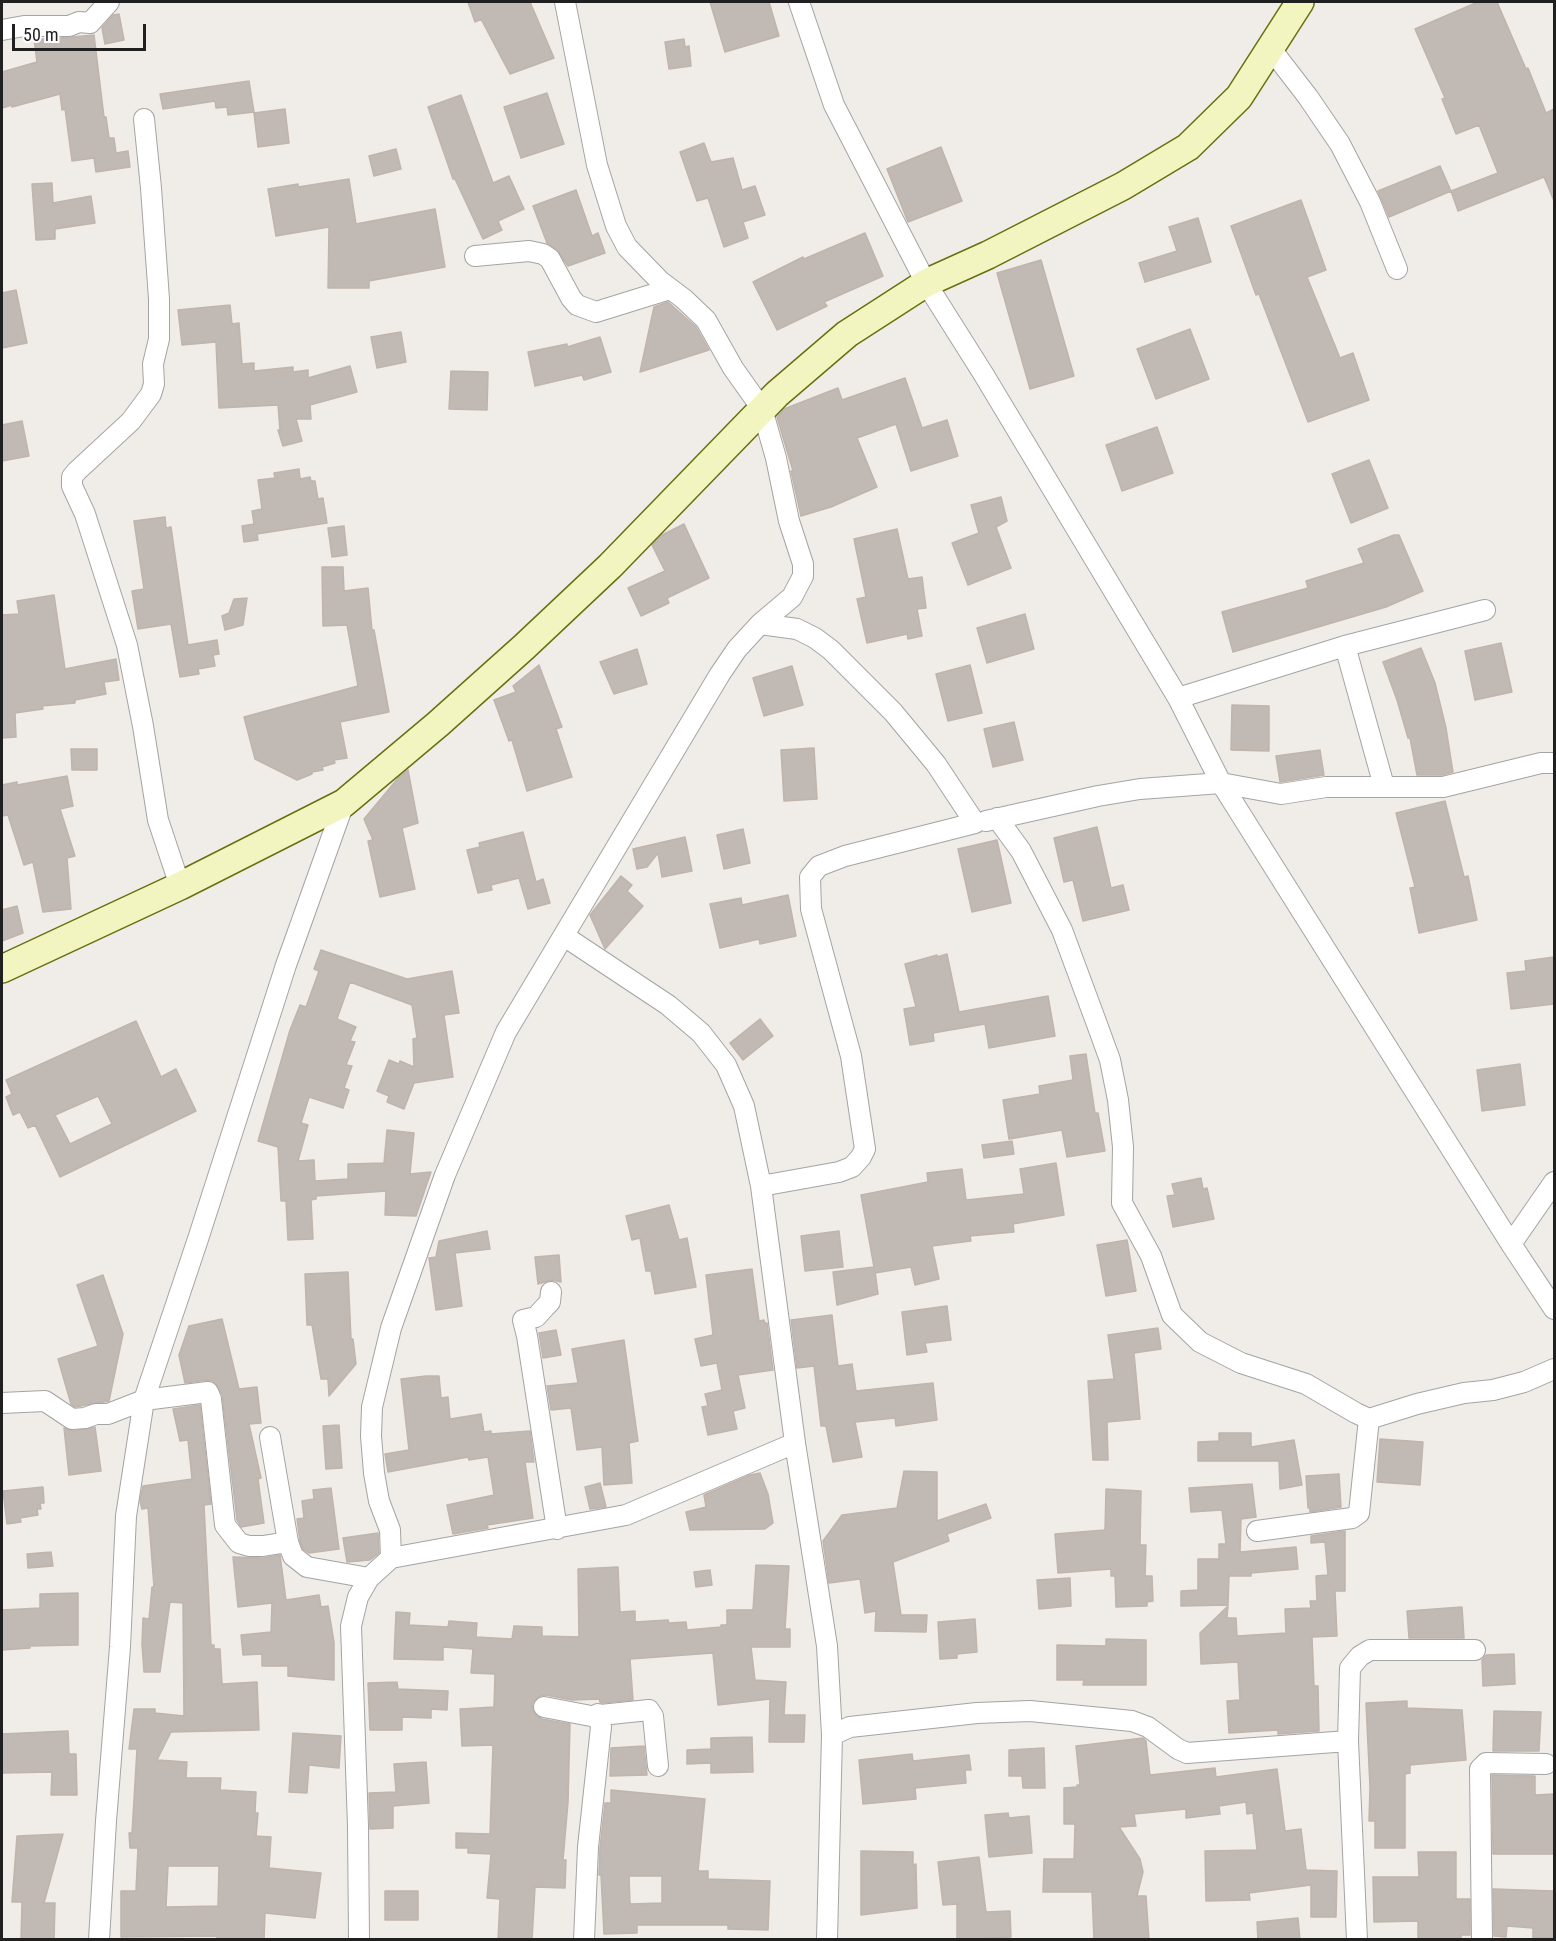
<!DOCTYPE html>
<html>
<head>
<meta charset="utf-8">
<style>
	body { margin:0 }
	#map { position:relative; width:1556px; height:1941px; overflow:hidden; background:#f0ede8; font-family:"Roboto Condensed",sans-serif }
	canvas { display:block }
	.frame { position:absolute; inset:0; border:3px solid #202020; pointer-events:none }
	.scale { position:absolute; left:12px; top:24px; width:134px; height:27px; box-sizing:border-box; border:3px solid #202020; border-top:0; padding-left:8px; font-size:18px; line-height:21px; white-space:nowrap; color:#202020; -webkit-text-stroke:4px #fff; paint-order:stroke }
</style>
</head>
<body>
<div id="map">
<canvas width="1556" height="1941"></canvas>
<div class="frame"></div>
<div class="scale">50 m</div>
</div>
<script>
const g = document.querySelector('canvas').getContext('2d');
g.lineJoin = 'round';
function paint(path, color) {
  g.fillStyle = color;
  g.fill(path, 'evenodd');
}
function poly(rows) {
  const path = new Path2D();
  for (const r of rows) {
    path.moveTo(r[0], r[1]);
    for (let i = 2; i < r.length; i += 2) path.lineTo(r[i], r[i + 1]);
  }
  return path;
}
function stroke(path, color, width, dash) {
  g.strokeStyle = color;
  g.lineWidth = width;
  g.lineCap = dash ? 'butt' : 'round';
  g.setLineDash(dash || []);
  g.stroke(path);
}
const building = poly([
	[468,2,530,2,554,58,510,74,481,19,475,22,468,2],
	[710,2,769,2,779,36,725,52,710,2],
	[1478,2,1497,2,1526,69,1528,68,1546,113,1554,109,1554,201,1544,177,1458,211,1451,191,1498,173,1479,125,1456,134,1442,99,1445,98,1415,29,1478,2],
	[119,14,124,40,105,44,102,28,113,15,119,14],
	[94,35,104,117,106,117,109,138,114,138,116,153,128,151,130,167,96,172,94,158,72,161,65,109,62,110,60,94,12,107,12,105,2,108,2,72,37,62,34,39,50,39,94,35],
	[684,39,685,47,689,46,691,66,669,69,665,42,684,39],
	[249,81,254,112,228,115,227,107,216,108,215,101,163,109,160,94,249,81],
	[547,93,564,144,521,158,504,107,547,93],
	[461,95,493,183,509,176,524,209,498,221,502,230,483,239,455,179,453,179,428,107,461,95],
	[285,109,289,143,258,147,254,113,285,109],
	[704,143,711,162,733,158,742,190,755,186,765,215,743,222,748,238,724,247,708,198,697,201,680,152,704,143],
	[941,147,962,201,908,222,887,169,941,147],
	[396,149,401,169,374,176,369,156,396,149],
	[1440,166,1451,191,1389,217,1378,191,1440,166],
	[349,179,356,224,435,209,445,267,369,281,369,288,328,288,329,227,276,236,268,189,298,184,298,187,349,179],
	[52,183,53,203,91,196,95,223,55,229,55,239,36,240,32,184,52,183],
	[576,190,592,236,598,233,605,253,568,266,557,250,547,243,533,206,576,190],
	[1301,200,1326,270,1307,277,1340,358,1353,353,1369,400,1308,422,1259,294,1256,295,1231,226,1301,200],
	[1198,218,1211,262,1145,282,1139,263,1177,251,1169,227,1198,218],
	[865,233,883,276,824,302,827,306,777,330,753,282,803,257,804,259,865,233],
	[1041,260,1074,376,1030,389,997,273,1041,260],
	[16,290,27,343,2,348,2,293,16,290],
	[668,302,696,327,709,350,640,372,654,307,668,302],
	[230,305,232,324,239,323,242,364,254,363,254,371,293,367,293,372,308,370,308,378,350,366,357,392,310,405,311,419,296,419,302,441,283,446,278,430,280,430,278,405,219,408,216,342,182,345,178,310,230,305],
	[1190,329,1209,379,1156,399,1137,349,1190,329],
	[401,332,406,362,377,368,371,337,401,332],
	[600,337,611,372,584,380,582,375,535,386,528,352,567,344,567,347,600,337],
	[451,371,488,372,487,410,449,409,451,371],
	[905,378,922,428,947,420,958,456,911,471,896,424,857,438,877,487,831,507,801,516,791,471,793,471,777,417,784,409,838,388,842,400,905,378],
	[22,421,29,456,2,461,2,425,22,421],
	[1157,427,1173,473,1122,491,1106,445,1157,427],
	[1369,460,1388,508,1351,523,1332,474,1369,460],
	[299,469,300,479,310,477,311,481,315,481,318,499,323,498,327,523,257,534,258,540,244,542,242,526,254,524,252,511,262,509,258,480,275,478,274,473,299,469],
	[1001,497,1007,521,996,527,1011,568,968,585,952,543,979,533,971,505,1001,497],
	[165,517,166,528,171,527,188,645,217,640,219,654,213,655,215,666,198,669,199,674,180,677,171,624,138,629,132,591,144,589,134,521,165,517],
	[684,524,709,578,667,598,669,603,641,616,628,588,665,571,652,545,662,535,684,524],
	[344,526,347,555,332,557,328,528,344,526],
	[897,529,908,579,922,577,926,608,917,609,922,636,908,639,907,634,867,643,857,599,866,597,854,539,897,529],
	[1394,535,1399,535,1423,591,1386,607,1233,652,1222,612,1308,588,1306,581,1364,563,1358,549,1394,535],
	[322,567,343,567,344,591,368,588,372,630,374,630,389,712,340,722,347,758,334,760,335,763,322,767,323,770,312,772,312,774,297,780,255,759,244,717,358,686,347,625,323,626,322,567],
	[54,595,65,669,116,659,119,680,104,682,106,694,75,700,75,703,42,706,43,709,15,713,16,737,2,738,2,615,19,614,17,601,54,595],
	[247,598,243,625,225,630,222,616,229,613,234,599,247,598],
	[1025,614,1034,649,987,663,977,628,1025,614],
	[1501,643,1512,692,1475,700,1465,651,1501,643],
	[1421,648,1435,683,1446,728,1453,772,1442,775,1417,775,1410,738,1408,738,1397,700,1383,662,1421,648],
	[637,649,647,684,614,694,600,662,637,649],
	[539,665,562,727,556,729,572,777,527,791,512,740,509,741,494,700,516,692,513,686,539,665],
	[970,665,982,713,948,721,936,674,970,665],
	[792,666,803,705,764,716,753,678,792,666],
	[1232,705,1269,706,1269,751,1231,750,1232,705],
	[1014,722,1023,760,993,767,984,729,1014,722],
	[814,748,817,799,784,801,781,750,814,748],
	[71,749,97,749,97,770,72,770,71,749],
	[1320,750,1324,775,1280,782,1276,756,1320,750],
	[408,770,418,823,402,828,415,889,380,897,368,841,373,840,364,819,399,777,408,770],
	[67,776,73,806,60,809,75,856,67,858,71,909,43,912,33,862,24,865,8,815,2,816,2,785,17,782,17,785,67,776],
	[1445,801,1464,877,1468,876,1477,920,1419,933,1410,888,1415,887,1396,813,1445,801],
	[1097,827,1111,888,1123,885,1129,910,1083,921,1073,880,1064,882,1054,838,1097,827],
	[743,829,750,863,724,869,717,835,743,829],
	[523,832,536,882,543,879,550,903,528,909,519,878,491,885,492,890,478,893,467,850,480,847,479,843,523,832],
	[685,837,692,871,662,877,658,853,647,867,637,869,633,849,685,837],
	[997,840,1011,903,972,912,958,849,997,840],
	[621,876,632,885,627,891,643,906,605,949,590,915,621,876],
	[788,895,796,936,760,944,759,939,720,948,710,904,741,898,742,905,788,895],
	[17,906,23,933,2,941,2,910,17,906],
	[321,950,407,979,452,971,459,1013,444,1015,453,1077,414,1083,404,1109,387,1102,389,1096,377,1091,389,1060,399,1064,400,1061,414,1067,413,1039,417,1038,412,1005,350,982,337,1019,356,1027,350,1041,355,1042,346,1065,352,1066,344,1088,349,1090,343,1108,309,1097,301,1123,308,1125,298,1161,314,1160,315,1181,348,1179,348,1164,384,1163,387,1130,414,1133,410,1174,431,1172,416,1216,385,1215,386,1191,316,1196,316,1199,311,1200,313,1239,288,1240,286,1201,281,1201,278,1147,258,1141,290,1030,300,1005,306,1007,319,971,314,969,321,950],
	[947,954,959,1012,1048,996,1055,1036,989,1048,985,1024,933,1033,934,1041,910,1045,904,1009,916,1007,905,964,937,955,937,957,947,954],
	[1554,957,1554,1004,1511,1009,1507,973,1526,971,1525,961,1554,957],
	[760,1019,773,1036,743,1060,730,1043,760,1019],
	[136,1021,161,1077,176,1069,196,1111,60,1177,35,1125,28,1128,20,1112,13,1115,6,1097,12,1094,6,1080,136,1021],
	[98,1096,112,1124,70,1144,55,1115,98,1096],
	[1086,1054,1095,1113,1098,1113,1105,1151,1067,1157,1062,1130,1009,1139,1003,1100,1040,1094,1039,1086,1073,1080,1070,1056,1086,1054],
	[1520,1064,1525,1105,1482,1111,1477,1070,1520,1064],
	[1012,1141,1014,1154,984,1158,982,1145,1012,1141],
	[1056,1163,1064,1215,1013,1224,1014,1232,970,1236,971,1241,932,1246,939,1279,915,1285,911,1267,875,1273,875,1271,878,1294,837,1305,833,1272,874,1267,861,1195,928,1182,927,1173,962,1169,966,1200,1024,1194,1020,1169,1056,1163],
	[1201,1178,1203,1189,1207,1188,1214,1219,1173,1227,1167,1196,1175,1195,1172,1184,1201,1178],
	[669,1205,679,1240,687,1238,696,1287,655,1294,651,1271,646,1271,640,1238,632,1240,626,1216,669,1205],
	[487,1231,490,1249,455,1253,462,1306,436,1310,429,1258,436,1257,439,1241,487,1231],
	[839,1231,843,1267,805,1271,801,1236,839,1231],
	[1127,1240,1136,1291,1106,1296,1097,1245,1127,1240],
	[559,1255,561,1282,552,1280,538,1284,535,1257,559,1255],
	[752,1269,759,1321,764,1320,765,1323,767,1323,773,1370,738,1375,745,1408,733,1411,737,1429,708,1435,702,1407,708,1406,705,1394,722,1390,717,1363,701,1366,695,1339,713,1335,706,1275,752,1269],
	[348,1272,351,1339,353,1339,356,1364,329,1396,328,1379,321,1379,312,1325,307,1325,305,1274,348,1272],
	[103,1275,123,1334,109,1401,75,1407,71,1404,58,1359,98,1346,77,1285,103,1275],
	[947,1306,951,1340,925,1343,927,1352,907,1355,902,1312,947,1306],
	[832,1315,838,1366,852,1364,856,1391,933,1383,937,1420,896,1426,895,1418,855,1422,862,1457,833,1462,826,1426,821,1426,814,1366,797,1368,791,1320,832,1315],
	[222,1319,239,1389,257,1387,261,1423,249,1424,261,1478,258,1479,264,1523,241,1527,237,1520,222,1394,213,1381,207,1380,185,1383,179,1355,189,1326,222,1319],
	[1158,1328,1161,1349,1134,1353,1140,1419,1107,1422,1108,1460,1093,1460,1088,1381,1114,1379,1108,1335,1158,1328],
	[556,1330,561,1355,543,1358,539,1333,556,1330],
	[624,1340,638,1441,629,1443,632,1483,604,1485,602,1447,577,1450,571,1408,551,1410,547,1386,578,1383,572,1349,624,1340],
	[426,1376,439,1376,441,1398,448,1397,450,1419,481,1414,484,1432,491,1431,491,1434,530,1431,534,1462,525,1462,533,1518,487,1525,488,1528,453,1534,447,1505,494,1495,488,1457,469,1460,468,1457,388,1472,385,1454,409,1450,401,1379,426,1376],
	[200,1405,211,1504,204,1505,211,1645,214,1645,214,1649,220,1649,222,1684,257,1682,259,1730,171,1732,157,1760,187,1762,186,1778,221,1778,220,1790,256,1792,255,1813,258,1813,256,1836,271,1837,269,1868,321,1873,315,1918,265,1913,264,1940,217,1940,217,1936,121,1937,121,1891,136,1891,138,1848,130,1848,129,1833,132,1833,137,1749,129,1749,134,1709,155,1709,155,1713,184,1716,183,1603,170,1602,160,1672,144,1672,142,1644,143,1618,149,1619,152,1587,154,1587,148,1508,142,1509,140,1501,143,1486,192,1479,188,1440,180,1441,173,1409,200,1405],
	[168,1866,219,1866,218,1906,166,1907,168,1866],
	[339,1425,342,1468,326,1469,323,1426,339,1425],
	[95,1427,101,1471,69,1475,64,1428,73,1431,95,1427],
	[1219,1433,1251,1433,1251,1447,1294,1440,1302,1485,1280,1489,1279,1461,1198,1461,1198,1442,1219,1441,1219,1433],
	[1380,1439,1423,1442,1420,1485,1377,1482,1380,1439],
	[904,1471,937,1472,937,1521,986,1504,991,1518,947,1534,949,1541,893,1562,901,1615,927,1615,926,1632,875,1631,876,1611,865,1613,860,1579,829,1583,823,1541,842,1515,897,1508,904,1471],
	[760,1473,768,1494,773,1523,765,1529,690,1530,686,1512,706,1507,704,1495,750,1475,760,1473],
	[1339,1474,1341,1507,1310,1512,1310,1508,1308,1508,1306,1476,1339,1474],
	[600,1483,606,1507,590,1509,585,1487,600,1483],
	[1252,1484,1256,1517,1241,1519,1240,1552,1296,1547,1298,1569,1251,1573,1251,1576,1229,1576,1228,1605,1181,1606,1181,1591,1198,1590,1198,1559,1219,1559,1219,1544,1226,1544,1222,1510,1191,1512,1189,1488,1252,1484],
	[43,1487,44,1503,40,1503,41,1509,37,1509,38,1515,20,1518,21,1522,7,1524,3,1491,43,1487],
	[331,1488,339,1549,309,1553,303,1549,300,1541,297,1519,304,1518,302,1501,314,1499,313,1490,331,1488],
	[1106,1489,1141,1491,1140,1545,1146,1545,1145,1576,1152,1576,1153,1601,1147,1602,1147,1606,1116,1607,1115,1576,1111,1576,1111,1569,1058,1573,1055,1534,1105,1530,1106,1489],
	[1345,1531,1345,1591,1335,1591,1337,1636,1312,1637,1314,1686,1318,1686,1319,1731,1278,1734,1278,1730,1229,1733,1227,1701,1240,1700,1238,1662,1201,1664,1200,1633,1228,1606,1227,1618,1236,1618,1237,1636,1286,1633,1285,1609,1311,1608,1310,1601,1317,1601,1316,1576,1328,1575,1325,1542,1311,1543,1311,1536,1345,1531],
	[378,1533,379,1553,370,1560,347,1562,343,1538,378,1533],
	[51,1552,53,1566,28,1568,27,1554,51,1552],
	[280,1555,286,1600,319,1595,321,1607,328,1606,334,1642,334,1680,288,1676,288,1666,262,1666,262,1654,243,1655,241,1635,271,1632,272,1603,238,1607,233,1557,263,1558,280,1555],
	[756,1565,789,1566,785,1629,790,1629,790,1647,751,1647,755,1680,786,1682,784,1715,805,1715,804,1742,769,1742,770,1699,718,1705,713,1653,630,1659,633,1700,602,1703,600,1702,599,1699,572,1700,546,1695,540,1696,532,1704,533,1710,536,1716,542,1719,570,1724,568,1802,563,1860,566,1860,565,1888,535,1887,532,1940,498,1940,500,1899,487,1898,491,1854,468,1853,468,1848,456,1848,456,1833,490,1834,493,1745,462,1746,460,1709,494,1707,495,1674,471,1673,473,1649,443,1647,443,1660,394,1659,396,1612,410,1613,409,1625,448,1627,449,1621,477,1623,476,1637,512,1639,514,1626,542,1627,542,1636,579,1637,578,1569,618,1567,620,1612,635,1611,635,1622,668,1620,669,1623,686,1622,687,1630,721,1627,721,1625,727,1625,727,1610,753,1610,756,1565],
	[710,1570,712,1585,696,1587,694,1572,710,1570],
	[1070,1578,1071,1606,1039,1609,1037,1580,1070,1578],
	[78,1593,78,1645,30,1646,30,1648,2,1650,2,1610,40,1608,40,1594,78,1593],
	[1462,1607,1464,1638,1409,1638,1407,1611,1462,1607],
	[975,1619,977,1652,957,1654,957,1658,940,1659,938,1622,975,1619],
	[1106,1639,1146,1640,1146,1685,1083,1685,1084,1680,1057,1680,1057,1645,1106,1646,1106,1639],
	[1514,1654,1515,1684,1483,1686,1482,1660,1486,1655,1514,1654],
	[397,1682,398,1689,448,1691,447,1710,431,1709,431,1718,402,1717,402,1730,370,1730,368,1683,397,1682],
	[1407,1701,1407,1708,1462,1710,1466,1760,1410,1765,1410,1773,1405,1774,1405,1848,1375,1848,1375,1821,1369,1821,1370,1787,1366,1703,1407,1701],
	[1494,1711,1541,1712,1539,1751,1493,1751,1494,1711],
	[68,1731,69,1754,76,1754,77,1795,51,1795,52,1772,2,1773,2,1734,68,1731],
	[293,1733,341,1736,339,1768,309,1765,307,1793,289,1792,293,1733],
	[752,1737,753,1772,711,1773,711,1763,687,1764,687,1750,711,1749,711,1738,752,1737],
	[1143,1738,1146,1741,1150,1775,1215,1768,1216,1777,1277,1769,1285,1831,1301,1829,1306,1870,1337,1871,1336,1917,1311,1917,1311,1885,1249,1893,1250,1900,1206,1901,1205,1851,1257,1850,1253,1813,1247,1814,1246,1802,1219,1806,1220,1814,1186,1818,1186,1809,1134,1814,1136,1826,1119,1827,1140,1859,1143,1872,1137,1896,1146,1896,1149,1940,1094,1940,1092,1892,1043,1892,1044,1859,1074,1859,1075,1824,1064,1824,1064,1788,1077,1787,1077,1785,1080,1785,1076,1746,1143,1738],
	[644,1746,647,1775,610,1776,611,1748,644,1746],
	[1044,1748,1045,1788,1023,1788,1022,1776,1009,1776,1009,1750,1044,1748],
	[912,1754,913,1761,969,1755,971,1770,965,1770,966,1783,915,1788,916,1799,863,1804,859,1760,912,1754],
	[426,1762,429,1803,393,1806,393,1828,370,1829,369,1793,396,1792,394,1764,426,1762],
	[1492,1775,1535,1776,1535,1795,1554,1794,1554,1854,1493,1854,1492,1775],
	[611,1790,705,1799,698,1871,708,1871,708,1879,770,1881,768,1930,728,1929,728,1925,637,1925,637,1933,604,1934,601,1875,599,1875,600,1848,605,1803,611,1803,611,1790],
	[629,1876,662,1876,662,1903,630,1904,629,1876],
	[1008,1813,1009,1818,1029,1816,1032,1853,989,1857,985,1815,1008,1813],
	[63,1834,44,1903,55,1903,54,1940,21,1940,22,1902,12,1902,17,1836,63,1834],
	[861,1851,913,1852,913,1865,916,1864,917,1908,861,1915,861,1851],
	[1418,1852,1456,1852,1456,1899,1470,1899,1470,1935,1461,1935,1461,1940,1418,1940,1418,1921,1374,1922,1373,1877,1419,1877,1418,1852],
	[979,1857,986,1912,1010,1911,1011,1937,957,1940,957,1904,943,1905,938,1862,979,1857],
	[1493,1889,1554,1891,1554,1938,1533,1938,1533,1928,1507,1926,1506,1937,1494,1936,1493,1889],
	[385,1891,418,1891,418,1920,385,1920,385,1891],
	[1298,1918,1300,1940,1258,1940,1257,1922,1298,1918]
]);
const street = poly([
	[799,2,834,105,926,283,984,375,1178,698,1221,783,1511,1244,1554,1309],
	[2,30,24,26,69,26,79,22,90,23,109,2],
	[1271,49,1308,97,1340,144,1370,202,1397,269],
	[144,119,151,188,159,299,159,339,153,364,154,384,151,394,131,421,77,471,72,477,72,486,85,514,127,645,143,726,158,820,180,886],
	[475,256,529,251,543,254,550,259,571,298,577,305,596,312,670,289],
	[1345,646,1384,786],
	[1178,698,1345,646,1485,610],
	[997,818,1021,851,1062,930,1098,1027,1110,1060,1118,1100,1123,1147,1122,1203,1151,1256,1172,1315,1200,1342,1241,1363,1306,1384,1356,1413,1369,1419,1417,1404,1464,1393,1493,1390,1524,1382,1554,1369],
	[986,821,1098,796,1140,789,1221,783,1281,794,1326,787,1443,787,1541,763,1554,763],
	[564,936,668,1005,701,1033,726,1065,744,1106,761,1186],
	[1511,1244,1554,1182],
	[551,1292,550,1302,545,1307,536,1317,523,1320,527,1336,557,1529],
	[2,1403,45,1401,72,1419,85,1418,96,1414,108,1414,144,1400,208,1392,211,1399,225,1525,239,1543,249,1546,263,1546,288,1542],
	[270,1437,288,1542,293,1556,307,1567,369,1578],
	[795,1443,827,1646,832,1735,827,1940],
	[1257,1531,1352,1518,1359,1513,1369,1419],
	[391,1558,390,1530,379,1501,374,1473,371,1436,372,1407,391,1328,445,1175,506,1032,720,674,737,649,760,624],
	[544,1707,591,1716,649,1710,653,1716,658,1766],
	[832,1735,850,1727,977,1713,1030,1711,1132,1721,1148,1727,1178,1749,1187,1753,1348,1741],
	[99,1940,106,1821,120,1647,126,1516,144,1400,199,1236,286,965,344,803],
	[359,1940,358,1826,351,1626,358,1597,369,1578,391,1558,626,1515,795,1443,761,1186,839,1172,852,1167,861,1157,865,1149,851,1056,811,909,810,877,819,866,845,856,975,823,936,764,893,712,831,650,815,638,797,629,760,624,792,597,803,576,803,564,789,521,776,458,762,409,733,368,706,320,684,299,660,281,627,247,616,226,597,165,565,2],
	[584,1940,588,1847,601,1727,598,1714],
	[1357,1940,1348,1741,1350,1668,1360,1656,1370,1650,1475,1650],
	[1482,1940,1480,1769,1486,1763,1546,1764]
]);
const secondary = poly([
	[2,969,180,886,344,803,438,724,524,647,610,566,777,394,847,334,926,283,988,255,1123,186,1188,147,1239,97,1300,2]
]);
paint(building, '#c0b9b4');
stroke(building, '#c0b4ab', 1.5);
stroke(street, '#a4a4a4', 22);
stroke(secondary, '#68700e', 30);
stroke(street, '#fff', 20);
stroke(secondary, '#f3f5c1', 27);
</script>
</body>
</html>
